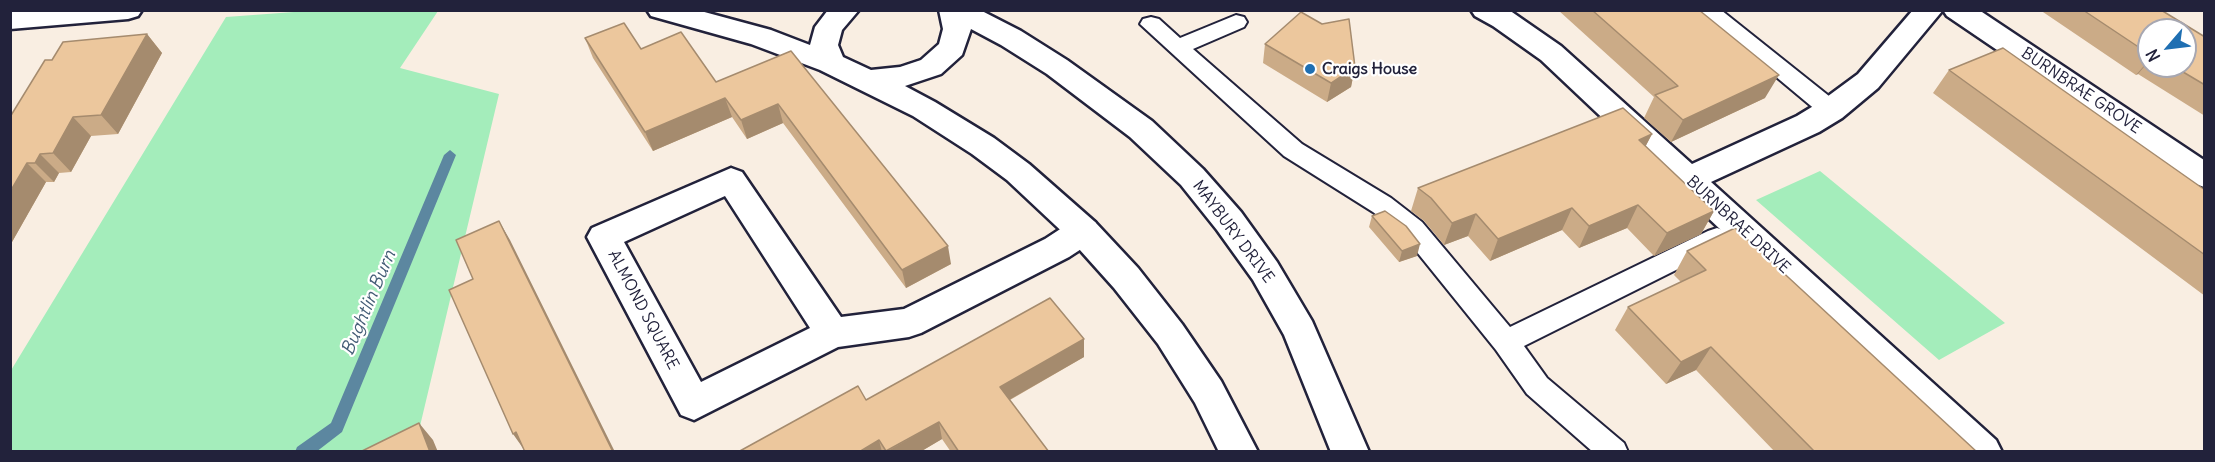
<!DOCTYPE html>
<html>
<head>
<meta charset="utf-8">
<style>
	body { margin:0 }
	#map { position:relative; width:2215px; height:462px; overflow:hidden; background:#f9eee2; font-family:Delius,sans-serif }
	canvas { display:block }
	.frame { position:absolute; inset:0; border:12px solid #22223b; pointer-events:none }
	.north { position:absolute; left:2137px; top:18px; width:60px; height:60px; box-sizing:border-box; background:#fff; border:2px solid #a7a7b1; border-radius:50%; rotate:242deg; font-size:16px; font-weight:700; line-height:24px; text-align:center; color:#22223b }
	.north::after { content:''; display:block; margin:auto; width:21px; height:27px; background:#1f6fb2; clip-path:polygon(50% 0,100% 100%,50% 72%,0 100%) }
</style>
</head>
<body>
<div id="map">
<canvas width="2215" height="462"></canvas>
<div class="frame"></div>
<div class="north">N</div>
</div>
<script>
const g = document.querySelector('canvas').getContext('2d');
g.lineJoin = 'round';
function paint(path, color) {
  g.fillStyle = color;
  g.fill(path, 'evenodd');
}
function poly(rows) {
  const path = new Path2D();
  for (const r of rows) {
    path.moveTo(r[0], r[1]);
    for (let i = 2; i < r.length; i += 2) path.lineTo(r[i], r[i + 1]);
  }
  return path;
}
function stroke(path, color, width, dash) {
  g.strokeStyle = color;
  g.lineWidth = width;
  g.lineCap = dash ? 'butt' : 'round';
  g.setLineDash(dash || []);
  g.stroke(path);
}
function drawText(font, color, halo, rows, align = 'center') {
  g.font = font + ' Delius,sans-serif';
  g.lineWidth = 4.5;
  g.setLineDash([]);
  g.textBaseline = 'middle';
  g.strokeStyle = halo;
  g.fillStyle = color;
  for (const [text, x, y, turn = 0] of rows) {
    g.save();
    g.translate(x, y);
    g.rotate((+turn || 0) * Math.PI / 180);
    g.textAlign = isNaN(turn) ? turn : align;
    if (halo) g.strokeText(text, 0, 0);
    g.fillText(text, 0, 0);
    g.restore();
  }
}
const green = poly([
	[321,10,438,11,400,68,499,94,420,426,372,451,11,451,10,372,226,17],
	[1820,171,2005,323,1939,360,1756,200]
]);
const stream = poly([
	[450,150,456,155,342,432,316,452,295,452,297,447,331,423,444,155,450,150]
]);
const service = poly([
	[1696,10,1721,10,1839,104,1843,110,1839,116,1831,118,1823,116,1696,10],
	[1236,15,1244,17,1247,22,1244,27,1193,49,1302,144,1391,198,1422,222,1510,327,1708,231,1717,228,1726,231,1730,238,1726,245,1524,346,1547,378,1624,443,1628,452,1593,452,1527,394,1496,350,1404,236,1373,212,1284,156,1140,24,1143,19,1151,17,1159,19,1180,38,1236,15]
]);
const minor = poly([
	[1471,10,1509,10,1561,46,1692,164,1797,116,1820,102,1858,74,1913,10,1943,10,1878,88,1842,118,1819,132,1711,182,1996,440,2002,452,1956,452,1541,60,1493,26,1475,16,1471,10],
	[1943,10,1979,10,2204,160,2204,187,2193,183,1947,16,1943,10],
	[731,168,742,172,841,317,904,309,1045,239,1071,222,1083,218,1095,222,1100,231,1095,240,1069,257,921,333,909,337,838,347,694,420,681,415,587,237,592,228,731,168],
	[725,196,810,328,701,382,624,242,725,196]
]);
const tertiary = poly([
	[142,10,138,16,128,19,10,29,10,11,142,10],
	[647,10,697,10,771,30,810,45,815,27,828,10,859,10,842,30,838,45,843,57,871,70,900,67,921,60,939,44,943,29,939,10,980,10,1021,31,1067,60,1152,121,1203,169,1241,212,1277,262,1312,321,1369,452,1331,452,1284,335,1253,280,1217,230,1181,185,1130,137,1047,74,1001,45,971,29,962,55,941,74,905,86,935,102,994,138,1029,164,1095,222,1138,268,1182,324,1221,381,1258,452,1219,452,1195,403,1158,344,1114,288,1071,240,1007,180,972,154,913,116,820,70,751,44,651,16,647,10]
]);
const wall = poly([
	[1558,10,1699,10,1765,98,1671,142,1644,118,1654,97],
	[2040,10,2157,10,2205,37,2205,116,2138,74,2136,75],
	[2149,30,2185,66,2149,66],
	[147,34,162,53,118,134,91,136,71,172,59,173,54,182,46,182,12,242,10,242,10,117],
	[585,38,641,49,716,82,791,51,951,264,906,288,783,123,747,139,732,117,653,151,593,58],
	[1265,44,1355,67,1351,87,1327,102,1263,63],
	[1949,70,2205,190,2205,296,1933,93],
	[1652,134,1645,147,1714,211,1701,234,1654,256,1627,228,1579,248,1562,230,1490,261,1468,236,1444,245,1424,221,1411,211,1418,188],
	[1372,216,1417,256,1399,262,1369,227],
	[1687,251,1977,452,1775,452,1696,370,1666,384,1615,330,1628,307,1681,282,1674,275],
	[1084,339,1084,357,1010,400,1049,452,951,452,942,439,920,452,738,452,866,400]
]);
const shadedWall = poly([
	[147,34,162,53,118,134,101,115],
	[2149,60,2149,61,2138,74,2136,75],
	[1355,67,1351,87,1327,102,1331,83],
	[1779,75,1765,98,1671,142,1683,120],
	[725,98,732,117,653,151,645,132],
	[778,104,783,123,747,139,741,120],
	[73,117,91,136,71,172,53,153],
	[1652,134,1640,157,1639,140],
	[40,154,59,173,54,182,35,163],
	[27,163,46,182,12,242,10,240,10,192],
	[1638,205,1627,228,1579,248,1589,226],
	[1572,208,1562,230,1490,261,1498,239],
	[1714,211,1701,234,1654,256,1667,233],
	[1476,214,1468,236,1444,245,1452,223],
	[499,221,510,240,615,452,613,452],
	[1420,244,1417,256,1399,262,1402,251],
	[948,246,951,264,906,288,902,270],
	[1084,339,1084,357,1002,404,1000,387],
	[1711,347,1696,370,1666,384,1681,362],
	[939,422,942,439,920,452,886,452],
	[419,423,433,440,438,452,430,452],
	[516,432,525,451,513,434],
	[879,440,882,452,859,452]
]);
const building = poly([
	[1592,10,1699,10,1779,75,1683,120,1655,95,1678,86,1592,10],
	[2083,10,2157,10,2159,11,2161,10,2205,37,2205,85,2173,66,2185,66,2185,30,2149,30,2149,54,2083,10],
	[1301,12,1322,24,1349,19,1355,67,1331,83,1265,44,1301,12],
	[624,23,641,49,681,32,716,82,791,51,948,246,902,270,778,104,741,120,725,98,645,132,585,38,624,23],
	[147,34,101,115,73,117,53,153,40,154,35,163,27,163,10,192,10,117,45,60,52,60,63,42,147,34],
	[2003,48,2205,190,2205,255,1949,70,2003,48],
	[1623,108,1652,134,1639,140,1714,211,1667,233,1638,205,1589,226,1572,208,1498,239,1476,214,1452,223,1431,198,1418,188,1623,108],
	[1385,211,1406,226,1420,244,1402,251,1372,216,1385,211],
	[499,221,613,452,525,452,516,432,513,434,449,290,473,279,456,240,499,221],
	[1735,228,1977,452,1815,452,1711,347,1681,362,1628,307,1706,270,1687,251,1735,228],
	[1050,298,1084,339,1000,387,1049,452,959,452,939,422,886,451,879,440,859,452,738,452,858,386,866,400,1050,298],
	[419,423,430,452,360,452,419,423]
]);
const markers = [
	[1310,69,6,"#1f6fb2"]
];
const poiNames = [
	["Craigs House",1322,69]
];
const streetNames = [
	["BURNBRAE GROVE",2081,91,34],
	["BURNBRAE DRIVE",1738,225,43],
	["MAYBURY DRIVE",1233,232,53],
	["ALMOND SQUARE",643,310,62]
];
const waterNames = [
	["Bughtlin Burn",369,303,-67]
];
paint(green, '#a4edbb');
paint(stream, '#5c87a0');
stroke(service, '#22223b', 4);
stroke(minor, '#22223b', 5);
stroke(tertiary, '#22223b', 5);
paint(service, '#fff');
paint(minor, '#fff');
paint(tertiary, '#fff');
paint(wall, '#cbab87');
paint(shadedWall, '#a58b6e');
paint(building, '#ecc79d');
stroke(building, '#a58b6e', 1.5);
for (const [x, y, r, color] of markers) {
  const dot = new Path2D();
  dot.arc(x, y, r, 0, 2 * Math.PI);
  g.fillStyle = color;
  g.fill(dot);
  stroke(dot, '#fff', 2);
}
drawText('bold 16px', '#22223b', '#fff', poiNames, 'left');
drawText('16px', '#22223b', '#fff', streetNames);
drawText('italic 18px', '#445d76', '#fff', waterNames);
</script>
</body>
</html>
